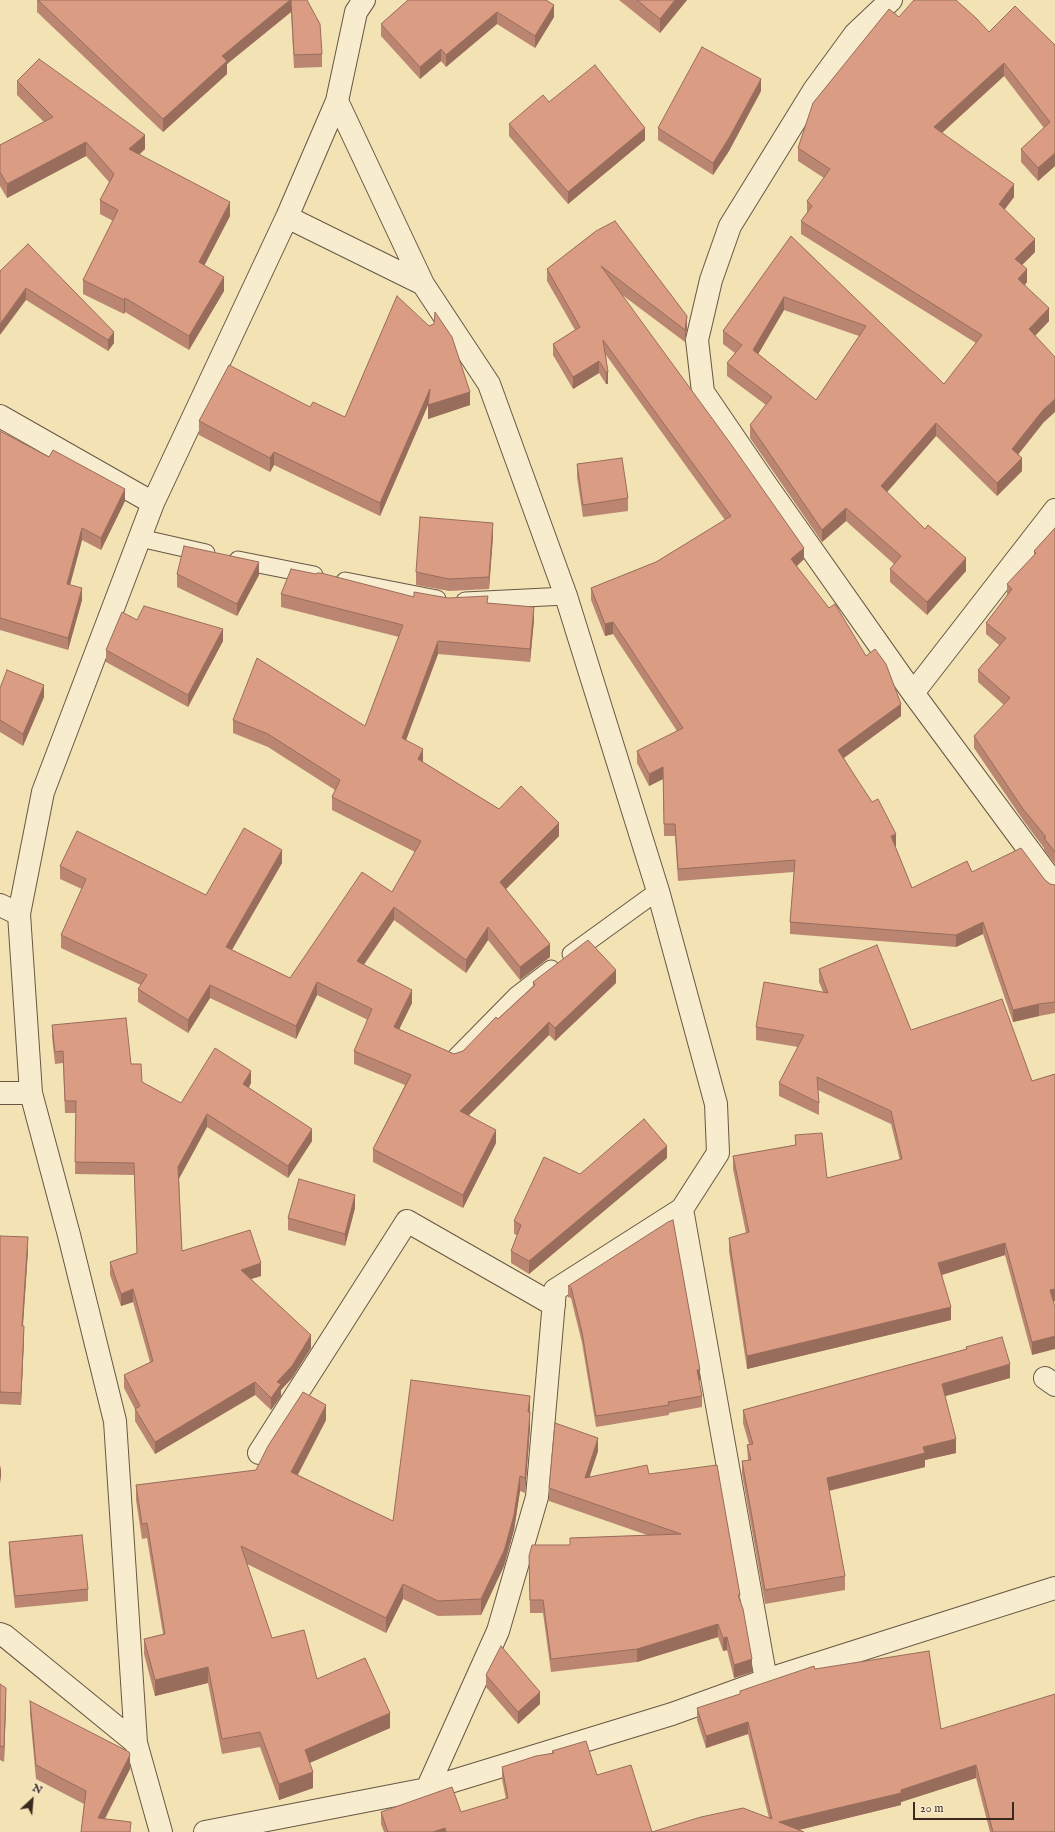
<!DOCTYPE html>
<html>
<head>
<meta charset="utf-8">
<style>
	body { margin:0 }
	#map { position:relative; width:1055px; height:1832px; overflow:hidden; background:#f2e2b4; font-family:"IM FELL English",serif }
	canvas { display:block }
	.north { position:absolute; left:12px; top:1780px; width:40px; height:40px; -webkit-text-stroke:3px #f7ecce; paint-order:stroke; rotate:26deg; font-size:11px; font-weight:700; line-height:16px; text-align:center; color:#3a291e }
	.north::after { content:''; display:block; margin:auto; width:14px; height:18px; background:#3a291e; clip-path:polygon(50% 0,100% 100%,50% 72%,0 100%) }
	.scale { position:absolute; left:913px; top:1802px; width:101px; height:18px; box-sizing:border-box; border:2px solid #3a291e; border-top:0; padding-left:5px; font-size:12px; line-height:14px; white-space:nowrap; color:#3a291e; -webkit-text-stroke:3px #f7ecce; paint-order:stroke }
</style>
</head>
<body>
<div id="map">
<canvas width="1055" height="1832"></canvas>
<div class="north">N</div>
<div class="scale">20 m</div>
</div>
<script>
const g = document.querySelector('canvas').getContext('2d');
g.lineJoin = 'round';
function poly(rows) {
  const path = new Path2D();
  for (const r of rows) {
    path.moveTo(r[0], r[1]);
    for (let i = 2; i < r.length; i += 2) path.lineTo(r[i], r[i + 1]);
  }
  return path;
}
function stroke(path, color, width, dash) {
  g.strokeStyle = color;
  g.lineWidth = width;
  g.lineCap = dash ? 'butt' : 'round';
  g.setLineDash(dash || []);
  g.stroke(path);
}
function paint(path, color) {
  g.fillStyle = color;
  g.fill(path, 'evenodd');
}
const lane = poly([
	[140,538,206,553],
	[238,560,314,575],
	[345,581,437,599],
	[465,601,566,596],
	[571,954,658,891],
	[456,1057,517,995,551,969]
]);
const street = poly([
	[891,0,855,34,814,90,730,226,711,280,697,340,703,392,767,486,913,693],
	[337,101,423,284,489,384,566,596,658,891,716,1104,718,1153,682,1209,766,1680],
	[287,217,423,284],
	[0,416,153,503],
	[1055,510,913,693,1055,885],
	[0,905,19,914],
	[0,1093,31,1093],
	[1045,1378,1055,1385],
	[259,1453,407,1221,554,1305],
	[0,1634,5,1636,136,1743],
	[427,1789,498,1631,537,1497,555,1290,682,1209],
	[161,1832,136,1743,115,1421,69,1235,31,1093,19,914,43,792,153,503,287,217,337,101,356,12,364,0],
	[205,1832,427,1789,672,1714,766,1680,1055,1588]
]);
const wall = poly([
	[37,0,307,0,322,54,322,67,294,68,291,12,227,64,227,74,163,132,37,12],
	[408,0,554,17,535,48,497,24,446,67,441,61,420,79,381,36,381,24],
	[619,0,687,0,660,33],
	[899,17,989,32,1055,45,1055,166,1038,181,1021,162,1021,149,1044,128,1004,76,942,133,1014,197,1004,210,1035,252,1022,265,1027,282,1025,285,1049,321,1035,336,1043,423,1018,455,1022,471,997,496,936,436,887,492,966,571,927,615,890,582,890,569,894,564,846,521,822,542,750,438,750,425,766,405,727,376,727,363,735,353,723,344,723,331,791,236,944,384,976,343,801,234,801,221,807,214,807,201,824,178,798,161,798,148],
	[784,310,859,336,816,400,758,354],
	[17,81,145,149,139,155,230,216,204,265,224,291,189,350,125,312,124,314,83,294,83,280,113,221,100,214,100,200,109,182,86,156,7,198,0,186,0,145,44,122,17,95],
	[761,91,729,151,713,175,658,140,658,128],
	[549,102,645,140,568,204,509,136,509,124],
	[596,231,687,328,685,342,621,294,804,559,797,566,901,716,844,758,896,846,895,846,912,888,972,872,1045,880,1050,884,1055,885,1055,1013,1039,1016,1013,1022,983,934,956,947,790,934,790,922,794,872,678,881,675,836,664,836,663,779,649,786,637,763,637,751,677,731,613,634,605,636,591,600,591,588,656,562,725,520,606,355,608,384,606,384,599,373,573,389,553,355,553,344,575,330,547,281,547,269],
	[0,271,114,343,108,351,26,300],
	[397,296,470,405,428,419,428,405,380,516,274,465,270,472,199,435,199,421,310,407,345,417],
	[0,431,125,501,101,550,82,540,70,585,82,600,68,650,0,630],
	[577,464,628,498,628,511,583,517,577,477],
	[1055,528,1055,864,1044,850,1044,848,1023,820,974,748,974,736,1004,705,978,682,978,670,999,645,986,634,986,623,1007,595,1007,584,1034,556,1034,551],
	[493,536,489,589,449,591,416,585,416,572],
	[177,574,259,575,237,616,177,587],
	[281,594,448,598,488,603,534,620,530,662,438,654,406,740,423,762,499,809,559,836,506,889,550,957,520,980,488,940,466,973,394,920,364,965,412,1003,399,1029,454,1054,463,1051,533,986,533,982,616,983,555,1041,549,1035,469,1115,496,1143,463,1208,373,1162,373,1149,405,1085,354,1064,354,1051,368,1020,317,995,296,1039,210,998,188,1033,138,1002,138,989,141,985,61,948,61,935,82,889,60,879,60,866,206,895,282,863,232,950,290,978,392,892,415,852,332,810,332,797,335,790,268,747,233,733,233,720,365,726,399,637,281,607],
	[137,620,223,641,188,707,106,662,106,650],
	[0,688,44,697,23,746,0,732],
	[819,969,911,1030,1032,1081,1055,1074,1055,1301,1053,1302,1032,1355,1005,1255,942,1275,951,1320,747,1369,729,1251,729,1238,746,1233,733,1169,733,1156,795,1145,795,1135,827,1178,900,1160,891,1124,818,1090,819,1103,819,1115,779,1096,779,1083,798,1047,756,1040,756,1027,823,992,819,982],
	[52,1025,131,1064,142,1082,181,1103,251,1083,249,1088,312,1141,288,1178,207,1127,179,1179,182,1251,261,1276,251,1279,311,1348,292,1378,281,1390,281,1396,271,1410,255,1395,155,1454,135,1421,135,1409,124,1388,124,1375,150,1362,133,1302,121,1306,110,1275,110,1262,137,1253,134,1175,75,1174,76,1113,65,1113,63,1063,55,1064,52,1037],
	[667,1158,529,1274,511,1263,511,1251,517,1235,514,1234,514,1221],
	[355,1208,345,1246,288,1230,288,1218],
	[0,1236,28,1250,23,1326,24,1338,21,1405,0,1404],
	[568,1286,700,1380,699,1381,702,1396,702,1407,669,1413,669,1415,596,1427,582,1343,571,1298,568,1297],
	[966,1347,1010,1378,945,1396,956,1453,925,1460,925,1467,829,1491,845,1576,845,1590,765,1604,742,1474,742,1461,748,1460,747,1445,749,1444,743,1423,743,1410,966,1349],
	[530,1412,530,1428,525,1493,520,1491,514,1530,504,1566,481,1615,438,1616,403,1599,386,1633,247,1564,272,1638,317,1679,390,1728,309,1763,313,1788,279,1800,260,1747,222,1754,208,1683,155,1696,144,1654,144,1639,163,1634,147,1538,142,1539,136,1500,136,1485,256,1470,326,1420,298,1475,393,1521],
	[598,1451,589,1477,649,1474,740,1595,740,1601,752,1672,734,1678,727,1650,723,1651,718,1637,637,1662,551,1672,543,1613,530,1613,529,1556,570,1545,570,1538,647,1535,549,1501,549,1488],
	[9,1542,88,1589,88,1601,15,1608,9,1554],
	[815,1669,941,1729,1055,1832,990,1832,976,1778,901,1802,901,1805,799,1830,804,1832,384,1832,381,1824,381,1812,461,1812,506,1799,502,1779,502,1767,552,1753,552,1751,597,1775,652,1832,769,1818,748,1734,706,1748,697,1720,697,1708,740,1694,740,1691],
	[486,1675,540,1704,518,1724,486,1687],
	[0,1684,6,1702,4,1762,0,1760],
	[30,1701,130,1769,105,1819,131,1832,81,1832,84,1804,36,1779,30,1714]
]);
const shadedWall = poly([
	[290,0,291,0,291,12,227,64,227,74,163,132,163,119,222,56],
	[675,0,687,0,660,33,660,19],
	[554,5,554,17,535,48,535,36],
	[497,12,497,24,446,67,446,55],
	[441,49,441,61,420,79,420,67],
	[1004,63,1004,76,934,140,934,127],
	[761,79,761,91,729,151,713,175,713,163],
	[645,128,645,140,568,204,568,192],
	[145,135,145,149,129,163,129,149],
	[86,142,86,156,7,198,7,184],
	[1055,153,1055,166,1038,181,1038,168],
	[1014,184,1014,197,999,217,999,204],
	[230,202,230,216,199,276,199,262],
	[1035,239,1035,252,1015,272,1015,259],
	[1027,269,1027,282,1018,292,1018,279],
	[224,277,224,291,189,350,189,336],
	[26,288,26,300,0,335,0,324],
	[784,297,784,310,753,363,753,350],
	[125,298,125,312,124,314,124,300],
	[1049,308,1049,321,1029,342,1029,329],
	[687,316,687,328,685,342,685,330],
	[114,332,114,343,108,351,108,340],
	[599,361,599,373,573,389,573,377],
	[606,372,608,372,608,384,606,384],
	[430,389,470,392,470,405,428,419,428,405,380,516,380,503],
	[1055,399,1055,412,1043,423,1012,462,1012,449,1043,410],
	[936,423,936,436,881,499,881,486],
	[274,452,274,465,270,472,270,458],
	[1022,458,1022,471,997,496,997,483],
	[125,489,125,501,101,550,101,538],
	[846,508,846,521,822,542,822,530],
	[493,523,493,536,489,589,489,577],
	[82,528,82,540,67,596,67,584],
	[804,548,804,559,791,571,791,559],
	[966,558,966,571,927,615,927,602],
	[259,562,259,575,237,616,237,604],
	[82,588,82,600,68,650,68,638],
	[534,607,534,620,530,662,530,649],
	[613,622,613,634,605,636,605,624],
	[223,629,223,641,188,707,188,695],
	[438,641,438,654,402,751,402,738],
	[44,685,44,697,23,746,23,734],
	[901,704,901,716,838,762,838,750],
	[423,749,423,762,418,772,418,759],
	[663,767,663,779,649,786,649,774],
	[559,823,559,836,500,895,500,882],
	[896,834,896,846,891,848,891,836],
	[282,850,282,863,226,960,226,947],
	[394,907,394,920,357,974,357,961],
	[983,922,983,934,956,947,956,935],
	[488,927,488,940,466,973,466,960],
	[550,944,550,957,520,980,520,967],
	[616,970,616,983,555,1041,555,1028],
	[317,982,317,995,296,1039,296,1026],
	[210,985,210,998,188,1033,188,1020],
	[412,990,412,1003,394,1040,394,1027],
	[1039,1004,1039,1016,1013,1022,1013,1010],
	[549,1022,549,1035,460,1124,460,1111],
	[251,1071,251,1083,243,1096,243,1084],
	[207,1114,207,1127,178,1180,178,1167],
	[312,1129,312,1141,288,1178,288,1166],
	[496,1130,496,1143,463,1208,463,1195],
	[667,1146,667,1158,529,1274,529,1261],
	[355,1195,355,1208,345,1246,345,1234],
	[28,1237,28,1250,22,1338,22,1326],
	[1005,1243,1005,1255,938,1276,938,1263],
	[261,1263,261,1276,241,1282,241,1270],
	[133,1289,133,1302,121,1306,121,1294],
	[1055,1289,1055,1301,1050,1303,1050,1290],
	[951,1307,951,1320,747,1369,747,1356],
	[24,1326,24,1338,21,1405,21,1393],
	[311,1335,311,1348,292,1378,281,1390,281,1396,271,1410,271,1398,277,1382],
	[1055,1336,1055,1349,1032,1355,1032,1342],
	[1010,1364,1010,1378,942,1397,942,1384],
	[697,1370,700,1370,700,1380,697,1381],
	[255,1382,255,1395,155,1454,155,1442],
	[530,1396,530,1411,528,1427,528,1412],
	[326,1405,326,1420,291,1487,291,1472],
	[530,1412,530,1428,525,1493,525,1478],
	[598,1438,598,1451,585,1491,585,1478],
	[956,1439,956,1453,925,1460,925,1467,827,1491,827,1478,923,1447],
	[1,1465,1,1477,0,1483,0,1470],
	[520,1476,520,1491,514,1530,504,1566,481,1615,481,1599],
	[403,1584,403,1599,386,1633,386,1618],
	[718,1624,718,1637,637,1662,637,1649],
	[727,1637,727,1650,723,1651,723,1638],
	[752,1659,752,1672,734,1678,734,1665],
	[208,1667,208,1683,155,1696,155,1680],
	[6,1688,6,1702,4,1762,4,1747],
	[540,1692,540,1704,518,1724,518,1712],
	[390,1713,390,1728,305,1765,305,1750],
	[748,1722,748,1734,706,1748,706,1736],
	[130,1755,130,1769,98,1831,98,1818],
	[976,1765,976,1778,901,1802,901,1805,790,1832,779,1822,901,1790],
	[313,1772,313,1788,279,1800,279,1784],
	[445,1828,445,1832,433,1832]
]);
const building = poly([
	[38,0,290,0,222,56,227,61,163,119,38,0],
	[291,0,307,0,320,24,322,54,294,55,291,0],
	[408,0,546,0,554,5,535,36,497,12,446,55,441,49,420,67,381,24,408,0],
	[637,0,675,0,660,19,637,0],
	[914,0,956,0,976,18,989,32,1015,6,1055,45,1055,153,1038,168,1021,149,1050,122,1004,63,934,127,1014,184,999,204,1035,239,1015,259,1027,269,1018,279,1049,308,1029,329,1055,357,1055,399,1043,410,1012,449,1022,458,997,483,936,423,881,486,925,529,928,525,966,558,927,602,890,569,901,556,846,508,822,530,750,425,772,397,727,363,742,345,723,331,791,236,944,384,982,335,801,221,812,206,807,201,830,169,798,148,813,103,889,9,899,17,914,0],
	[784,297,866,326,816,400,753,350,784,297],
	[702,47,761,79,729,138,713,163,658,128,702,47],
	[39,59,145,135,129,149,230,202,199,262,224,277,189,336,125,298,124,300,83,280,118,210,100,200,114,174,86,142,7,184,0,172,0,145,53,117,17,81,39,59],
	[595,65,645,128,568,192,509,124,543,95,549,102,595,65],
	[615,221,687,316,685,330,601,266,733,447,804,548,791,559,829,608,835,604,866,656,875,649,886,664,901,704,838,750,872,802,878,799,896,834,891,836,912,888,967,861,972,872,1021,848,1045,880,1050,884,1055,885,1055,1002,1039,1004,1013,1010,983,922,956,935,790,922,795,860,678,869,675,824,664,824,663,767,649,774,637,751,683,728,613,622,605,624,591,588,656,562,731,516,603,340,608,372,606,372,599,361,573,377,553,344,580,327,547,269,596,231,615,221],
	[28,244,114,332,108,340,26,288,0,324,0,271,28,244],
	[397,296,429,326,434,324,435,312,452,337,470,392,428,405,430,389,380,503,274,452,270,458,199,421,229,365,310,407,313,402,345,417,397,296],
	[0,431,49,457,53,450,125,489,101,538,82,528,67,584,82,588,68,638,0,618,0,431],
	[622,458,628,498,583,505,577,464,622,458],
	[420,517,493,523,489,577,449,579,416,572,420,517],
	[1055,528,1055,852,1044,838,1046,837,1023,809,974,736,1010,698,978,670,1006,638,986,623,1012,589,1007,584,1036,553,1034,551,1055,528],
	[184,546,259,562,237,604,177,574,184,546],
	[291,569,316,574,317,573,321,573,414,597,414,592,448,598,488,596,487,603,534,607,530,649,438,641,402,738,423,749,418,759,499,809,521,786,559,823,500,882,550,944,520,967,488,927,466,960,394,907,357,961,412,990,394,1027,454,1054,463,1051,496,1017,498,1019,535,985,533,982,588,940,616,970,555,1028,549,1022,460,1111,496,1130,463,1195,373,1149,411,1075,354,1051,372,1009,317,982,296,1026,210,985,188,1020,138,989,147,975,61,935,86,879,60,866,77,831,206,895,244,828,282,850,226,947,290,978,362,872,392,892,421,841,332,797,340,780,268,734,233,720,257,658,365,726,403,625,281,594,291,569],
	[144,606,223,629,188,695,106,650,122,612,137,620,144,606],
	[7,670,44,685,23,734,0,720,0,688,7,670],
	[877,945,911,1030,1002,999,1032,1081,1055,1074,1055,1289,1050,1290,1055,1307,1055,1336,1032,1342,1005,1243,938,1263,951,1307,747,1356,729,1238,749,1232,733,1156,796,1145,795,1135,822,1133,827,1178,902,1159,891,1111,817,1077,819,1103,779,1083,804,1035,756,1027,764,982,828,993,819,969,877,945],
	[126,1018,131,1064,141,1064,142,1082,181,1103,215,1048,251,1071,243,1084,312,1129,288,1166,207,1114,178,1167,182,1251,250,1230,261,1263,241,1270,311,1335,292,1366,277,1382,281,1384,271,1398,255,1382,155,1442,135,1409,140,1406,124,1375,153,1361,133,1289,121,1294,110,1262,137,1253,134,1163,75,1162,76,1101,65,1101,63,1051,55,1052,52,1025,126,1018],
	[644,1119,667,1146,529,1261,511,1251,521,1225,514,1221,544,1157,580,1174,644,1119],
	[299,1179,355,1195,345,1234,288,1218,299,1179],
	[673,1220,700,1370,697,1370,702,1396,668,1402,669,1405,596,1416,582,1332,571,1287,568,1286,668,1222,673,1220],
	[0,1236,28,1237,22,1326,24,1326,21,1393,0,1392,0,1236],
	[1002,1337,1010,1364,942,1384,956,1439,923,1447,925,1453,827,1478,845,1576,765,1590,742,1461,751,1460,747,1445,753,1444,743,1410,967,1349,966,1347,1002,1337],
	[411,1380,530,1396,528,1412,530,1412,525,1478,520,1476,514,1515,504,1551,481,1599,438,1601,403,1584,386,1618,241,1546,272,1638,304,1630,317,1679,365,1658,390,1713,305,1750,313,1772,279,1784,260,1732,222,1739,208,1667,155,1680,144,1639,165,1634,147,1523,142,1524,136,1485,256,1470,268,1446,303,1392,326,1405,291,1472,393,1521,411,1380],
	[555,1423,598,1438,585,1478,647,1465,649,1474,717,1465,740,1595,738,1595,743,1609,752,1659,734,1665,727,1637,723,1638,718,1624,637,1649,551,1659,543,1600,530,1600,529,1556,532,1545,570,1545,570,1538,681,1534,549,1488,555,1423],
	[82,1535,88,1589,15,1596,9,1542,82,1535],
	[501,1646,540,1692,518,1712,486,1675,501,1646],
	[929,1651,941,1729,1055,1694,1055,1832,993,1832,976,1765,901,1790,901,1793,779,1822,804,1832,446,1832,445,1828,433,1832,388,1832,381,1812,452,1787,461,1812,508,1798,502,1767,536,1756,554,1753,552,1751,586,1741,597,1775,631,1765,652,1832,701,1817,743,1808,772,1819,748,1722,706,1736,697,1708,740,1694,740,1691,814,1666,815,1669,929,1651],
	[0,1684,6,1688,4,1747,0,1746,0,1684],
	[30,1701,129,1752,130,1755,98,1818,131,1822,130,1832,81,1832,86,1791,36,1765,30,1701]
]);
stroke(lane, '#685744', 19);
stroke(street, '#685744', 24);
stroke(lane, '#f7ecce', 17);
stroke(street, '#f7ecce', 22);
paint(wall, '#bb8671');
paint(shadedWall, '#996d5c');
paint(building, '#da9c83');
stroke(building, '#996d5c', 1);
</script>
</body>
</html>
